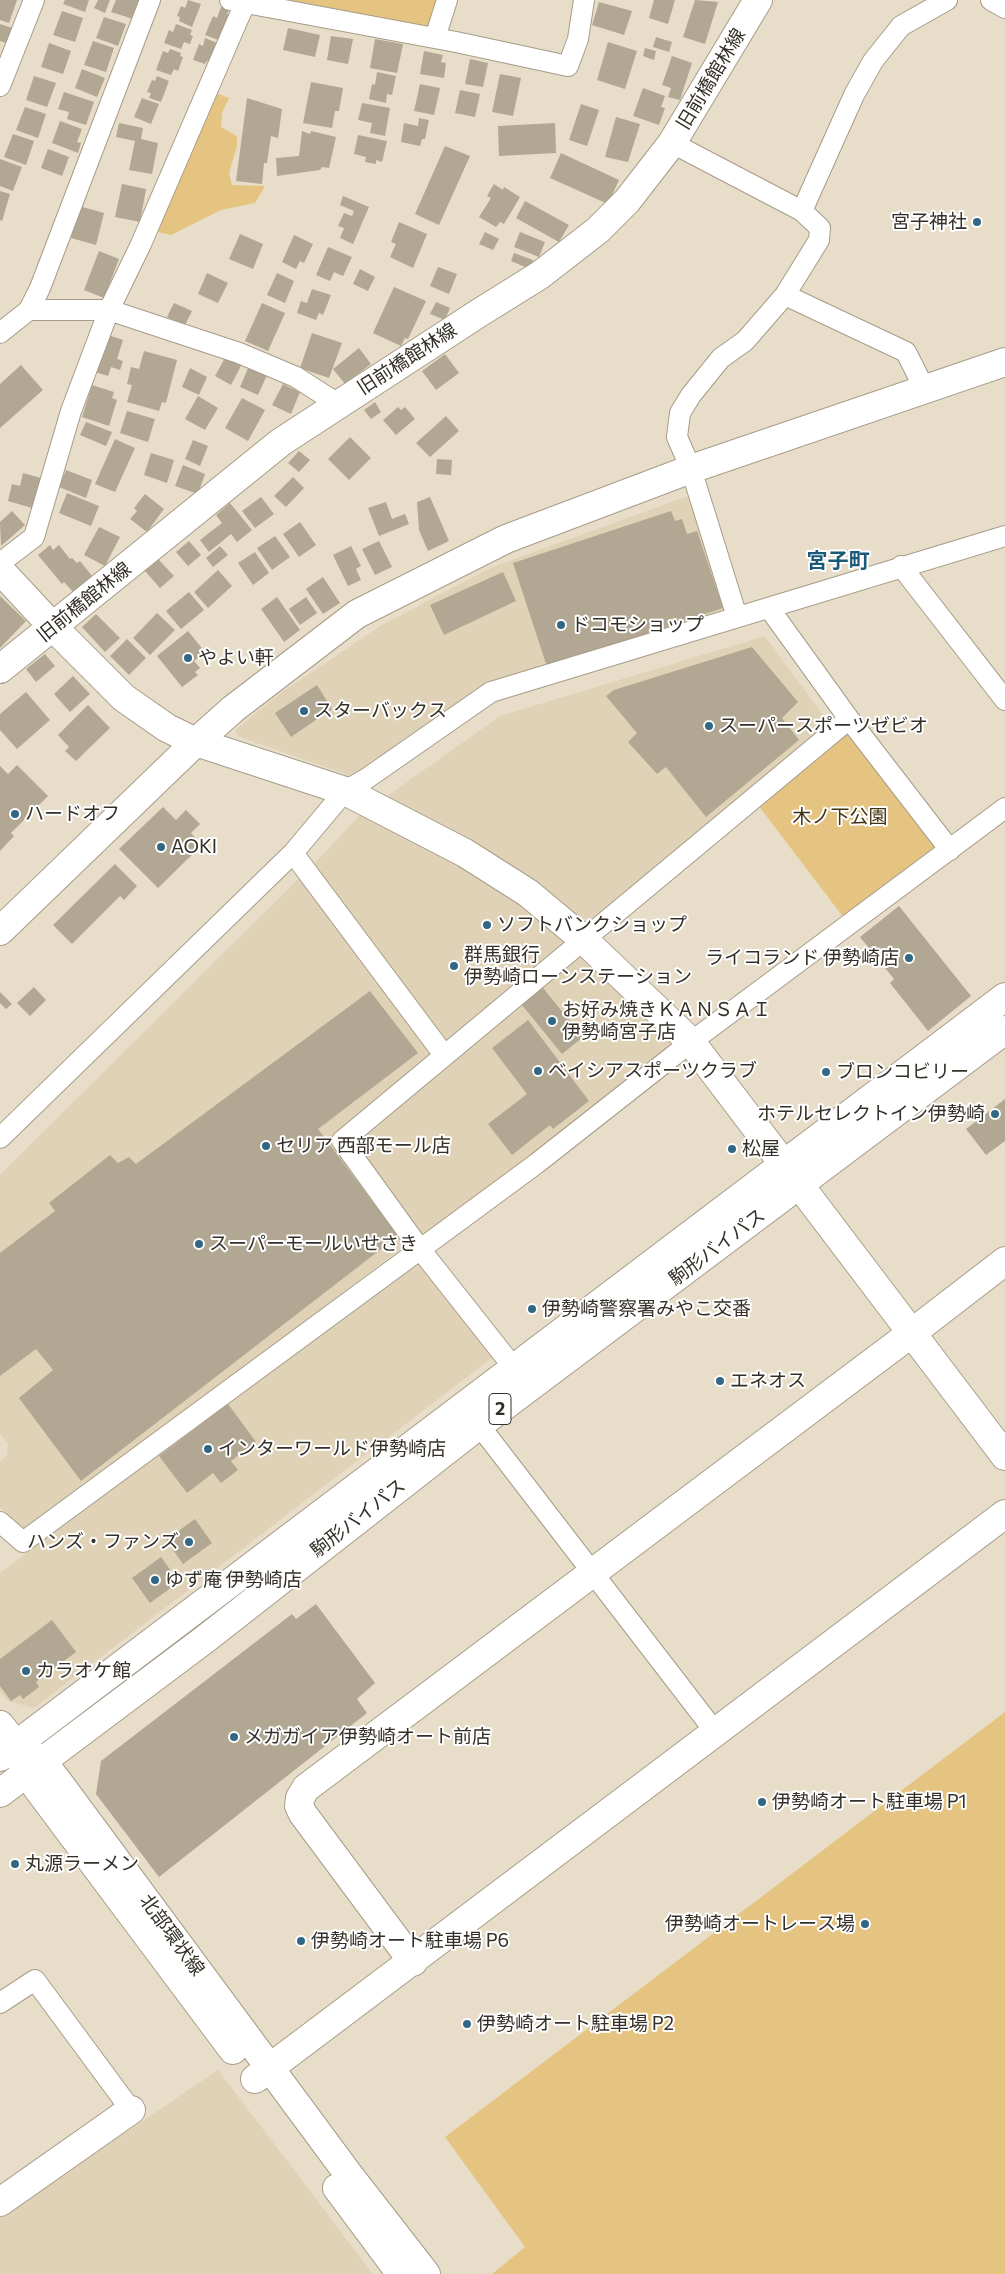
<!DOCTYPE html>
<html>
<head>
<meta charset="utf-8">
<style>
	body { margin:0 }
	canvas { display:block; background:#e8ddc8 }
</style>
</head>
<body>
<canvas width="1005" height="2274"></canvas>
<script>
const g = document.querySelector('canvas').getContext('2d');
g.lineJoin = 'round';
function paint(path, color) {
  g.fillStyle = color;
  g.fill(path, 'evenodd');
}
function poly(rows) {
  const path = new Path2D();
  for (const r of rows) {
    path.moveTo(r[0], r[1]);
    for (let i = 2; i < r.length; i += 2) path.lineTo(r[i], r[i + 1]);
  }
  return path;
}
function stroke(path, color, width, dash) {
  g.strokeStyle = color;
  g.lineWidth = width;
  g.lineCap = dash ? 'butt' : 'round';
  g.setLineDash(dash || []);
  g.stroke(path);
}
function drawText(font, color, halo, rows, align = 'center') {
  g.font = font + ' Commissioner,"Noto Sans JP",sans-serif';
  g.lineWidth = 4;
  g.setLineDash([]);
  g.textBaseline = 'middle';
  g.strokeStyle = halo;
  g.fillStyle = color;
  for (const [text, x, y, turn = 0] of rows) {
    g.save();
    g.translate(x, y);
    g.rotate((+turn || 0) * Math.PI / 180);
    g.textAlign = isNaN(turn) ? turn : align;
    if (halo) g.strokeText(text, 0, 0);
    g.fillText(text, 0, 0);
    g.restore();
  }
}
const built = poly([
	[688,496,728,606,724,614,488,685,354,777,237,736,235,730,281,693,382,625,490,568],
	[765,636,830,725,596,918,583,919,502,859,386,797,500,716],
	[360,815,399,831,509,896,566,941,564,947,450,1041,443,1041,312,866],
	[300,877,431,1050,429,1058,331,1141,408,1243,32,1529,23,1528,0,1508,0,1461,7,1455,8,1443,0,1434,0,1175],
	[577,956,583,956,673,1044,671,1052,430,1234,419,1232,357,1147,357,1136],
	[412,1259,420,1259,492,1358,34,1708,8,1701,0,1692,0,1573],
	[218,2070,373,2274,0,2274,0,2218]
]);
const green = poly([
	[272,0,438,0,430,25,424,29],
	[216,93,229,98,222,113,221,127,237,136,237,146,229,173,232,185,265,186,255,203,221,210,171,235,158,232,158,228],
	[845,734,851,734,936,847,936,852,844,918,758,805],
	[1005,1712,1005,2274,492,2274,525,2247,445,2137]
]);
const building = poly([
	[0,0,17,0,9,23,0,20],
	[65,0,89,0,85,12,63,4],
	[98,0,110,0,105,13,94,8],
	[116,0,140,0,133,19,111,12],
	[188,0,201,4,192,27,179,21,180,17,177,16,181,6,185,8],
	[654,0,675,0,668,24,649,18],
	[695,0,718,2,705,44,683,37],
	[599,2,632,11,624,35,592,25],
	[221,7,229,10,227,14,235,17,221,41,205,35,213,16,217,18],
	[62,11,83,18,75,42,53,35],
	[104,17,126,24,118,46,96,38],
	[0,24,12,28,6,43,0,41],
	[176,24,192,30,190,35,193,36,190,44,184,42,181,49,164,43,169,30,173,32],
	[288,28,320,35,315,57,283,50],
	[331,36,353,39,348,64,327,60],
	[656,37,672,42,669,52,653,47],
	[205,38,217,43,210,62,207,61,205,64,193,60,199,44,203,46],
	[375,39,403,44,397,73,370,68],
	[93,41,114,48,106,72,84,65],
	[608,42,637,51,625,89,597,80],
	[49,43,71,51,63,74,41,67],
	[645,48,656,51,654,60,643,56],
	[170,49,181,53,180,56,183,57,178,71,174,69,171,75,156,70,163,51,168,53],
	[424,51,443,55,441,62,446,63,444,78,420,74],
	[672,56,692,63,680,100,668,97,671,88,662,85],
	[470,59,488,63,483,87,465,84],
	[82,69,105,78,97,97,75,88],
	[377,72,396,76,392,95,387,94,386,103,369,99,372,84,375,85],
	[500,74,521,78,513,116,492,112],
	[34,76,56,83,47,107,26,100],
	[157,76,169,81,161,102,149,98,151,93,147,92,152,80,155,81],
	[311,82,343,88,339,111,335,111,332,128,303,123],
	[420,84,440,88,434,115,414,111],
	[643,88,665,96,661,107,665,108,659,125,633,116],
	[460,90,480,94,475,117,455,113],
	[64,92,94,102,86,125,67,119,69,112,58,109],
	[142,98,159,104,151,124,134,117],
	[247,98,282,109,278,138,271,136,267,163,264,163,262,184,236,181],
	[362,103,390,108,385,136,370,133,372,123,358,120],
	[581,104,599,110,587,146,569,140],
	[25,107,46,114,38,138,16,130],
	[616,117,640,124,628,162,605,157],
	[419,118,429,120,425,139,422,139,420,146,401,142,404,123,418,126],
	[60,121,82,129,77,142,81,143,78,153,52,143],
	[119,123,143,128,141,139,158,143,152,174,129,170,135,141,116,137],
	[555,123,556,153,499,156,498,126],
	[302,131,310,134,311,131,336,137,329,168,322,167,320,170,277,176,276,158,299,156],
	[13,134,34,141,26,165,4,157],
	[358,135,387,141,382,162,376,160,376,164,365,162,366,157,354,154],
	[445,146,470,156,439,225,415,214],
	[48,149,69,157,62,176,41,168],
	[561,153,619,180,608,204,550,178],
	[0,159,22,167,13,191,0,186],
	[122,184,146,189,140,222,115,217],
	[494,184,503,190,504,187,520,197,504,224,500,222,496,227,479,217,491,198,487,196],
	[0,191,10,194,2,221,0,220],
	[343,196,369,207,353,244,340,238,344,228,338,226,344,213,352,216,354,211,340,205],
	[525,201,569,225,559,242,516,218],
	[79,206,104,213,96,245,71,238],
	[399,222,427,234,413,268,390,257,396,244,391,242],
	[485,232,499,239,493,250,479,244],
	[520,232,545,242,539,257,514,247],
	[240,234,263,244,253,269,229,259],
	[294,235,313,244,304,263,300,261,296,269,282,262],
	[328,247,352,257,343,276,334,272,330,281,316,275],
	[99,251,119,259,104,298,84,290],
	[514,253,533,260,530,269,511,261],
	[438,267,457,274,449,294,430,286],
	[360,269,375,277,368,291,353,284],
	[207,273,228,283,218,303,198,294],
	[277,273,294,281,285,303,267,295],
	[394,287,426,301,408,339,405,338,401,346,373,333],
	[312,289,331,295,323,315,319,313,316,320,297,313,301,301,307,303],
	[436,302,450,308,445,320,430,314],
	[174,303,192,311,185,325,167,317],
	[262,303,285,313,268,351,245,341],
	[312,333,342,343,329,378,300,368],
	[108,335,123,340,117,359,123,361,120,370,111,367,108,376,95,372],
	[359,348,371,364,345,384,333,369],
	[144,351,177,360,166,403,162,402,159,411,127,402,132,385,127,384,131,367,139,369],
	[445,354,459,373,436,390,422,371],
	[226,356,242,364,231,385,215,376],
	[21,365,43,390,0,428,0,384],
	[249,366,267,375,258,395,240,387],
	[190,368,207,377,199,395,182,387],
	[283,384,300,392,291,414,272,405],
	[92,385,114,392,112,398,117,400,109,426,82,417],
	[198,396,218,408,205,430,185,419],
	[242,398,265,410,248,441,225,428],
	[375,402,381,412,371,419,364,410],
	[398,407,401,410,405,407,415,419,396,435,383,420],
	[127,411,155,419,148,442,120,433],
	[446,416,459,431,430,457,416,443],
	[86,422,112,432,106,446,80,435],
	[350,437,371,458,349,480,328,459],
	[115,439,135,448,115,492,95,484],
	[193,440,208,446,200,466,185,459],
	[299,451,310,460,299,472,288,463],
	[151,453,174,460,167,483,144,475],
	[437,459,452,460,451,475,436,474],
	[183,465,205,474,198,494,175,486],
	[66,470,92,480,86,498,59,487],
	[23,473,41,478,32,508,8,501,12,484,20,486],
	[293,477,304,488,286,507,274,496],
	[67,493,99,506,91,526,59,513],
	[145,494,164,509,147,532,130,519,137,511,134,508],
	[261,497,274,514,255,528,242,511],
	[430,497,449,541,428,551,419,530,417,502],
	[386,502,392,519,405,514,409,524,379,536,368,508],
	[230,503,252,530,237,542,231,534,209,552,200,540,222,523,216,515],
	[12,511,25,525,1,546,0,522],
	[671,511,675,521,682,519,687,534,697,531,723,608,547,667,513,563],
	[300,522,316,545,299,557,283,534],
	[99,527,120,537,105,566,84,555],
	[275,536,290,557,272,570,257,548],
	[189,541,201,555,188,566,176,552],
	[379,541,392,567,375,575,362,549],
	[50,545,53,550,59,545,70,559,72,558,77,563,80,561,93,577,74,593,64,582,62,584,38,555],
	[220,546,228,555,213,567,206,558],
	[351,546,361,566,356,569,361,580,348,586,333,555],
	[255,552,269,573,253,585,238,563],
	[158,559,174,576,160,588,145,571],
	[218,570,232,586,208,608,194,592],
	[503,572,516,601,444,635,430,605],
	[323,577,340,603,323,614,306,589],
	[189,592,204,610,181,629,166,611],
	[0,596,26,621,0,648],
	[277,597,300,630,284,642,261,609],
	[306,597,317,613,300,625,289,609],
	[157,613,175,630,150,655,133,638],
	[96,614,120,638,105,652,82,627],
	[188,631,205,652,194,661,200,668,195,672,198,675,182,687,157,656],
	[127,639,146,658,129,675,110,656],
	[752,647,798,702,782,718,799,740,706,817,666,767,657,774,628,742,637,733,606,696,614,690],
	[45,654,55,666,36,682,26,669],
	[73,676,90,694,70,712,54,694],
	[317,685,332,709,291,737,275,713],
	[26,692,50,720,17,749,0,730,0,714],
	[88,705,110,728,76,761,65,751,69,747,58,735],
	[17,765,48,796,11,833,14,836,0,851,0,766,8,774],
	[163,807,176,820,186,810,200,824,191,833,202,845,158,888,119,849],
	[115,864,137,886,124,900,120,896,72,944,53,925],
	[899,906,971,996,928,1031,890,983,894,979,860,937],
	[34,987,46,1000,30,1016,17,1003],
	[543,988,583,1037,562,1054,522,1005],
	[370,991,418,1053,318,1129,398,1236,81,1481,19,1398,53,1370,36,1349,0,1376,0,1253,55,1211,49,1203,110,1155,118,1163,129,1157,136,1164],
	[0,992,12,1004,6,1009,0,1003],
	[528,1020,589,1101,553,1129,550,1125,512,1155,488,1124,527,1094,492,1048],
	[1005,1099,1005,1141,986,1155,966,1129],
	[228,1404,256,1442,231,1461,238,1470,221,1483,213,1473,187,1493,159,1456],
	[195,1519,212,1543,183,1564,166,1540],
	[161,1557,179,1582,150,1603,132,1578],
	[316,1604,375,1683,357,1699,367,1713,159,1877,96,1794,101,1761,292,1614,296,1619],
	[52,1620,76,1652,36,1682,39,1687,23,1699,20,1695,11,1701,0,1686,0,1659]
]);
const street = poly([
	[230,0,456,42,568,66,578,39,584,0],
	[991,0,1005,8],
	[435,38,447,0],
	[0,86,34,0],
	[672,143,802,211,820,228,819,240,785,295,745,341,721,358,691,395,680,413,677,437,691,469,737,617],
	[802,211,854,95,873,61,901,26,947,0],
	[785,295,906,352,925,390],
	[29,310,109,310,239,353,296,377,338,404],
	[0,333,29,310,40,288,150,0],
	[0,563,34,537,71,411,109,310,141,244,245,3],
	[901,566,1005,700],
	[769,608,849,719,950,850],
	[293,853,444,1055],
	[0,1138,293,853,345,791,366,779,491,692,1005,536],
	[514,1368,420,1249,342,1141,849,719],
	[479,1425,716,1733],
	[0,1522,23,1542,536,1164,691,1042,1005,808],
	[0,2003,35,1980,131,2110]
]);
const secondary = poly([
	[0,570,53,627,124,698,167,728,196,742,345,791,465,853,528,893,583,939,691,1042,1005,1456],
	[0,669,281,442,479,313,540,275,598,230,627,201,672,143,758,0],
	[0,931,196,742,233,709,357,614,506,539,691,469,1005,362],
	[0,1725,16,1745,42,1761,59,1783,349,2175,426,2274],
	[18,1751,26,1773,233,2050],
	[413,1962,303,1814,299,1806,300,1798,306,1788,913,1332,1005,1261],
	[255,2079,1005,1514],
	[337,2188,401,2274],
	[0,2202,131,2110]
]);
const primary = poly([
	[0,1757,1005,997],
	[0,1793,204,1640,479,1425,1005,1030]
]);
const markers = [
	[977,222,5,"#326783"],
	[561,625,5,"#326783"],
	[188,658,5,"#326783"],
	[304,711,5,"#326783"],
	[709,726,5,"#326783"],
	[15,814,5,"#326783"],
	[161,847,5,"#326783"],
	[487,925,5,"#326783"],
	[909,958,5,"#326783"],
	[454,966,5,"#326783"],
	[552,1021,5,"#326783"],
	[538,1071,5,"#326783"],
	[826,1072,5,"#326783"],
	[995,1114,5,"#326783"],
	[266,1146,5,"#326783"],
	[732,1149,5,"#326783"],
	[199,1244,5,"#326783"],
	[532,1309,5,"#326783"],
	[720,1381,5,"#326783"],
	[208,1449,5,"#326783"],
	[189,1542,5,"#326783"],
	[155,1580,5,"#326783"],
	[26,1671,5,"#326783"],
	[234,1737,5,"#326783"],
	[762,1802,5,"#326783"],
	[15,1864,5,"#326783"],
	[865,1924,5,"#326783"],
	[301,1941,5,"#326783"],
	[467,2024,5,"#326783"]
];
const shields = [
	[500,1409,22]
];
const shieldNames = [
	["2",500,1409]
];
const streetNames = [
	["旧前橋館林線",711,79,-59],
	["旧前橋館林線",407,359,-33],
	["旧前橋館林線",84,602,-39],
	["駒形バイパス",717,1247,-37],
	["駒形バイパス",358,1518,-38],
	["北部環状線",172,1935,54]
];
const poiNames = [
	["宮子神社",967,222,"right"],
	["ドコモショップ",571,625],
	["やよい軒",198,658],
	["スターバックス",314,711],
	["スーパースポーツゼビオ",719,726],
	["ハードオフ",25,814],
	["AOKI",171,847],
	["ソフトバンクショップ",497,925],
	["群馬銀行",464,955],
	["伊勢崎ローンステーション",464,977],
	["ライコランド 伊勢崎店",899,958,"right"],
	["お好み焼きＫＡＮＳＡＩ",562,1010],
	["伊勢崎宮子店",562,1032],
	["ベイシアスポーツクラブ",548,1071],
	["ブロンコビリー",836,1072],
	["ホテルセレクトイン伊勢崎",985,1114,"right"],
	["セリア 西部モール店",276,1146],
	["松屋",742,1149],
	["スーパーモールいせさき",209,1244],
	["伊勢崎警察署みやこ交番",542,1309],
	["エネオス",730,1381],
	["インターワールド伊勢崎店",218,1449],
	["ハンズ・ファンズ",179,1542,"right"],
	["ゆず庵 伊勢崎店",165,1580],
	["カラオケ館",36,1671],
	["メガガイア伊勢崎オート前店",244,1737],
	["伊勢崎オート駐車場 P1",772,1802],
	["丸源ラーメン",25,1864],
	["伊勢崎オートレース場",855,1924,"right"],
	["伊勢崎オート駐車場 P6",311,1941],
	["伊勢崎オート駐車場 P2",477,2024]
];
const parkNames = [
	["木ノ下公園",840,817]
];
const quarterNames = [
	["宮子町",838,561]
];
paint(built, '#e0d2b6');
paint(green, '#e5c481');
paint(building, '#b1a792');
stroke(street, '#a69c88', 22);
stroke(secondary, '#a69c88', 30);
stroke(primary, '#a69c88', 30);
stroke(street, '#fff', 20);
stroke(secondary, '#fff', 28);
stroke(primary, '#fff', 28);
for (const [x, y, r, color] of markers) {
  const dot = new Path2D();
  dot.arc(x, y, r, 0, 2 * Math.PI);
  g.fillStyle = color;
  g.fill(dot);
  stroke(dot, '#fff', 2);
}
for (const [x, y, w] of shields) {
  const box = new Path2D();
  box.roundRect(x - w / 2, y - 15.5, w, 31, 4);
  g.fillStyle = '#fff';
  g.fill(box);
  stroke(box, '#343028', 1);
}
drawText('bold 18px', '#343028', null, shieldNames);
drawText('19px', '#343028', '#fff', streetNames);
drawText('19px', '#343028', '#fff', poiNames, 'left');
drawText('19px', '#413210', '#fff', parkNames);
drawText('bold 21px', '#1b5978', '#fff', quarterNames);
</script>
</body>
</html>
